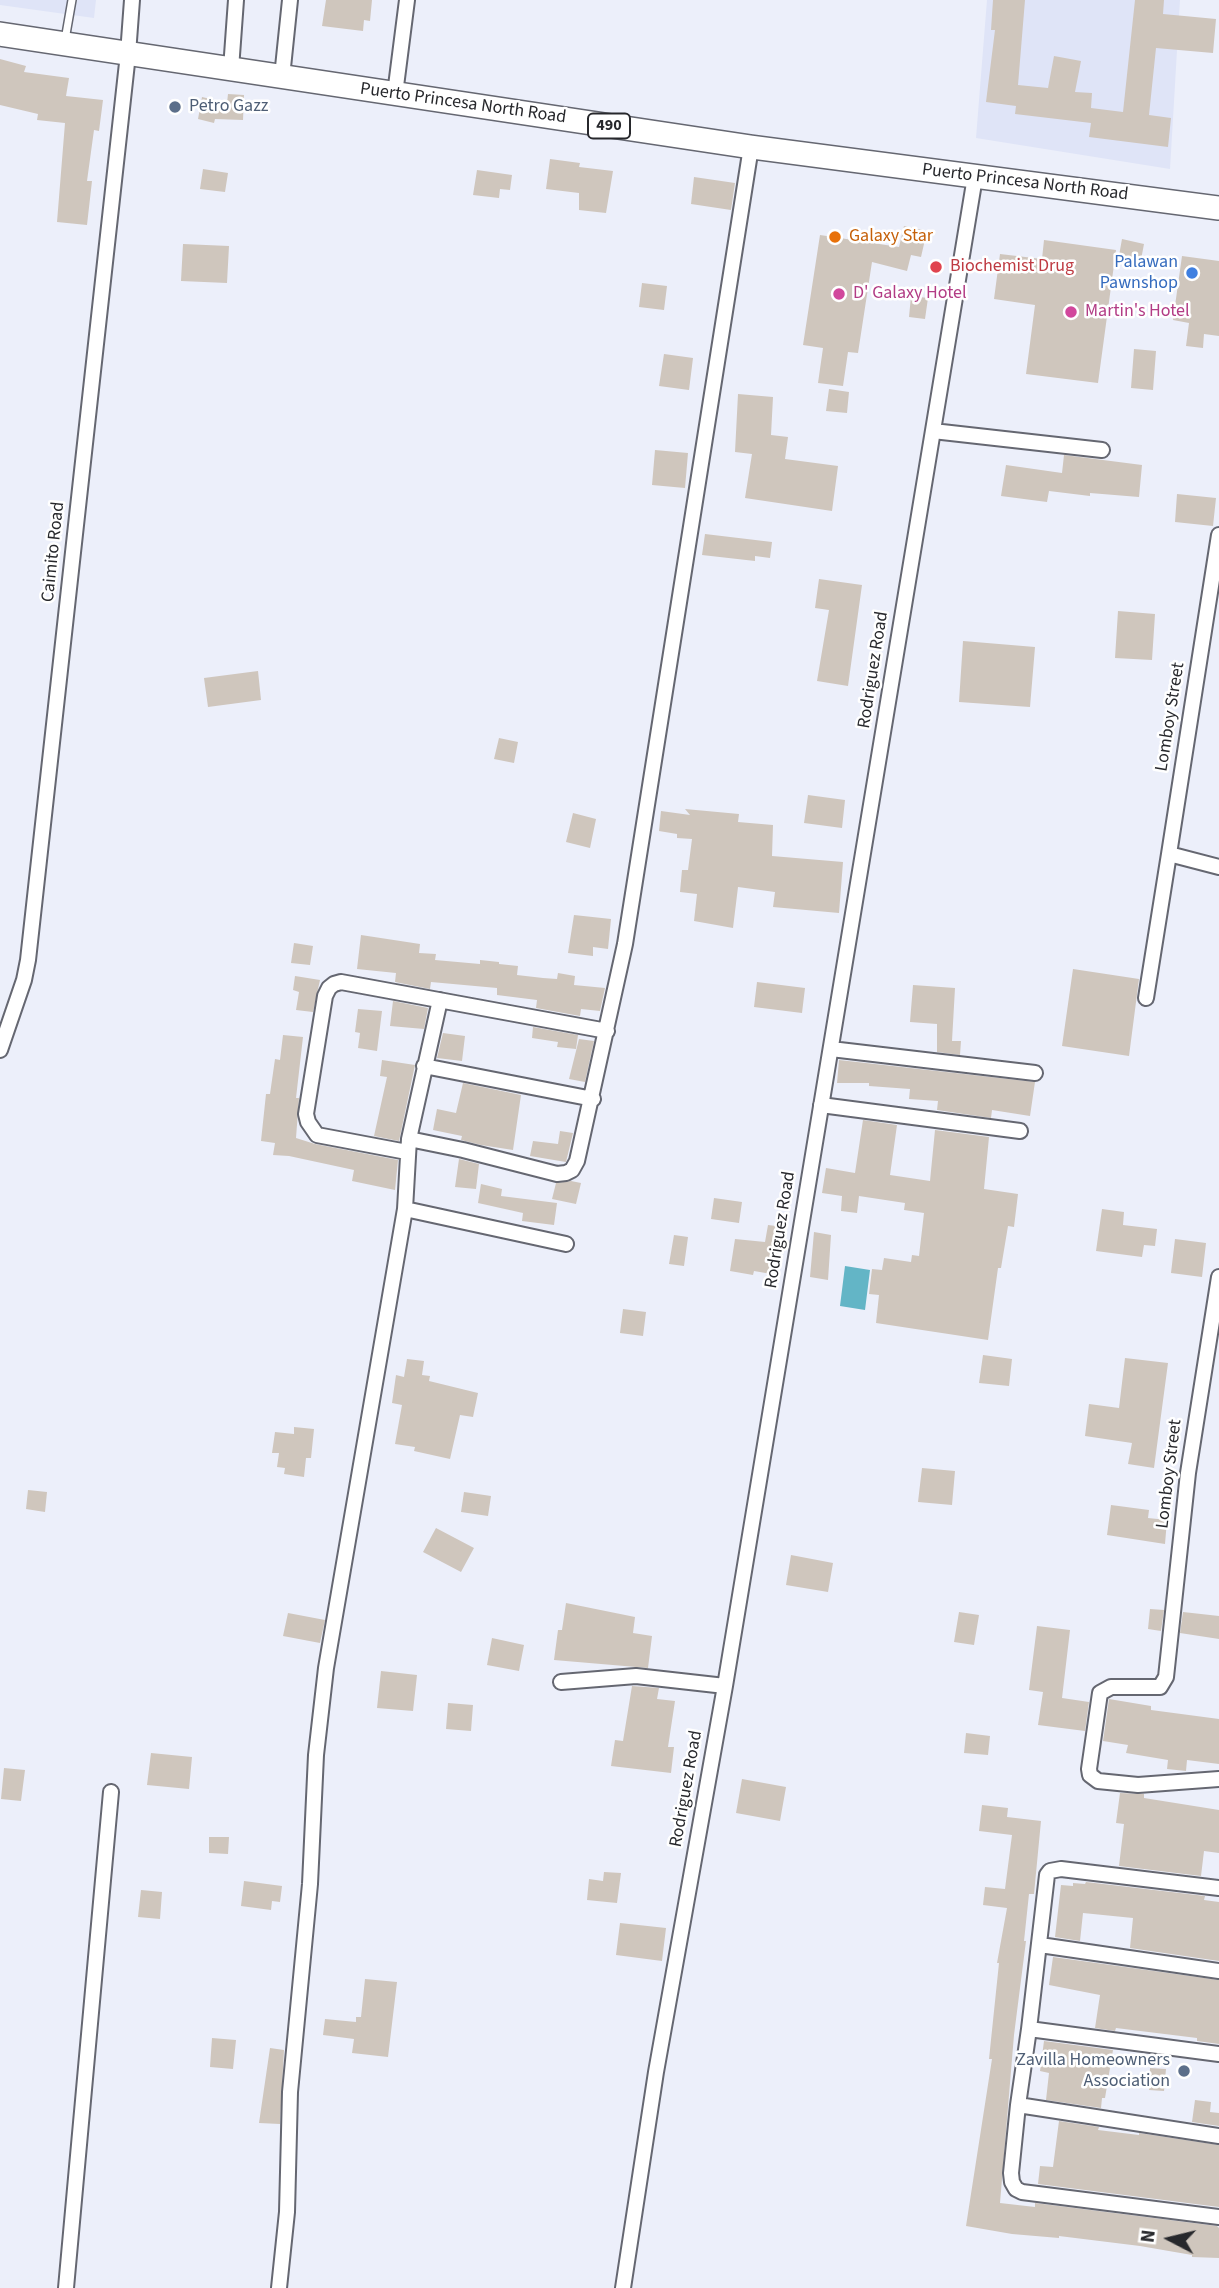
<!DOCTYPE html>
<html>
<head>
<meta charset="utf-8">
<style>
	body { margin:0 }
	#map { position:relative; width:1219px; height:2288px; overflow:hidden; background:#eceffa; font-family:"Source Sans 3",sans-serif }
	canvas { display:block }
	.north { position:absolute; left:1135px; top:2204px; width:70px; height:70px; -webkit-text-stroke:5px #fff; paint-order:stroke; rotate:277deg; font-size:19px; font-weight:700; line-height:28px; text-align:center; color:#27282c }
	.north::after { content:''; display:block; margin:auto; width:24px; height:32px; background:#27282c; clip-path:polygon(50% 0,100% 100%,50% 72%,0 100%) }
</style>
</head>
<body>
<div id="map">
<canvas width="1219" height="2288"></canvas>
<div class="north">N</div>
</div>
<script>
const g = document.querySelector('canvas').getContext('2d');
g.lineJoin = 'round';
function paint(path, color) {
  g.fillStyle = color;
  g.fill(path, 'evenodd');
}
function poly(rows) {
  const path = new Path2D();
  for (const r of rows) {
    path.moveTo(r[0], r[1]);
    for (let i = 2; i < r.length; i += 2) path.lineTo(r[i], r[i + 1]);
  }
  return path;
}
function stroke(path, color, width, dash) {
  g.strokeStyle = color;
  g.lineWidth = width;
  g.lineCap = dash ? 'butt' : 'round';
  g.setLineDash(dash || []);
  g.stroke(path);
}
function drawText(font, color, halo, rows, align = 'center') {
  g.font = font + ' "Source Sans 3",sans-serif';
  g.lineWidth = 5;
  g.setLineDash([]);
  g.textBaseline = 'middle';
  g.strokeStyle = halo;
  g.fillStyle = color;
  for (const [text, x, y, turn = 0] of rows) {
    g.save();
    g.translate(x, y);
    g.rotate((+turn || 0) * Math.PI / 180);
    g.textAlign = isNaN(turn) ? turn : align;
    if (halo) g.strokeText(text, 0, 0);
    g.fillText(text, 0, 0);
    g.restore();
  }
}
const built = poly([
	[0,0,96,0,94,18,0,5],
	[987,0,1180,0,1170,169,976,138]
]);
const water = poly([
	[845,1266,870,1270,865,1310,840,1306]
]);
const building = poly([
	[326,0,372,0,370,21,364,20,363,31,322,26],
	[993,0,1025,0,1018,85,1048,88,1054,56,1081,61,1075,92,1092,93,1091,108,1123,112,1135,0,1164,0,1163,14,1216,19,1213,53,1156,48,1149,115,1171,118,1168,147,1089,137,1091,123,1015,114,1016,106,986,102,995,30,991,30],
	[0,59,26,66,24,72,69,78,66,96,103,100,99,131,94,130,87,181,92,181,87,225,57,222,65,123,37,120,38,114,0,105],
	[228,94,244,95,243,120,215,119,214,123,198,119,202,97,227,103],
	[550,159,580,163,579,167,613,171,606,213,579,210,579,193,546,189],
	[203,169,228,173,225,192,200,189],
	[477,170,512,175,510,190,500,189,499,198,473,195],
	[694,177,735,183,731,210,691,204],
	[904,226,927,231,921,257,911,255,907,271,872,262,858,353,848,352,843,386,818,383,823,348,803,345,820,235,899,247],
	[1122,239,1144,244,1140,265,1118,261],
	[1044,240,1116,250,1098,383,1026,374,1035,305,994,299,1000,254,1042,259],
	[183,244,229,246,227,283,181,281],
	[1182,256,1219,261,1219,336,1204,334,1203,348,1186,346,1189,323,1173,320],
	[642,283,667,286,664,310,639,307],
	[911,296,928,298,925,319,909,317],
	[1134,349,1156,351,1153,390,1131,388],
	[664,354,693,358,689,390,659,386],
	[829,389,849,392,847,413,826,411],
	[738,394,773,397,771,435,788,437,785,459,838,466,832,511,745,498,752,454,735,452],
	[655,450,688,453,685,488,652,485],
	[1064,455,1142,465,1139,497,1090,493,1090,496,1049,491,1047,502,1001,496,1006,465,1062,473],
	[1177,494,1216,498,1213,526,1175,522],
	[705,534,772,542,770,558,755,556,755,561,702,555],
	[819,579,862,585,848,686,817,681,829,610,815,608],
	[1118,611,1155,614,1152,660,1115,658],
	[963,641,1035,647,1030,707,959,702],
	[258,671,261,700,208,707,204,678],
	[499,738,518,742,514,763,494,759],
	[808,795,845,800,842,828,804,823],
	[685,809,739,814,738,822,773,825,772,856,843,862,839,913,773,907,775,892,738,887,733,928,694,921,697,894,680,892,682,870,688,870,692,839,677,838,677,834,659,831,661,811,690,815],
	[573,813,596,819,590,848,566,842],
	[574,915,611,919,608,949,593,947,593,956,568,953],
	[361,935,420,944,419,953,436,954,435,960,480,964,480,960,499,962,499,964,518,966,517,975,543,978,557,979,558,973,575,976,574,985,605,988,600,1011,581,1009,580,1016,536,1008,537,1000,497,995,497,988,431,982,430,989,395,982,396,973,357,969],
	[294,943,313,946,310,965,291,963],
	[1073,969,1139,979,1129,1056,1062,1046],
	[295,976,320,980,313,1012,296,1010,299,992,293,990],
	[757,982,805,988,802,1013,754,1007],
	[913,985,955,988,952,1041,961,1041,960,1055,937,1052,937,1024,910,1022],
	[393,1001,428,1008,424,1029,390,1026],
	[358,1009,382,1011,377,1051,358,1048,360,1033,355,1032],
	[533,1027,578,1035,576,1049,557,1047,558,1042,532,1038],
	[443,1033,465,1036,462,1061,437,1058],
	[283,1035,303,1037,296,1098,299,1098,296,1138,315,1144,398,1160,395,1190,352,1181,354,1170,289,1156,273,1155,275,1143,261,1141,266,1094,270,1094,275,1059,280,1060],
	[579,1039,594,1041,585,1082,569,1079],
	[382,1060,415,1065,399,1141,374,1136,387,1077,380,1076],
	[839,1060,1035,1082,1030,1116,992,1110,991,1118,937,1110,938,1101,909,1099,910,1089,869,1086,869,1083,837,1083],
	[463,1083,521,1095,513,1150,481,1145,461,1140,462,1136,433,1130,437,1109,456,1113],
	[863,1120,897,1125,890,1175,930,1181,935,1130,989,1137,984,1189,1018,1194,1014,1227,1008,1226,1001,1268,998,1268,988,1340,876,1323,879,1295,869,1294,872,1269,882,1270,884,1258,911,1262,912,1255,919,1256,924,1213,904,1210,905,1203,859,1196,857,1213,841,1211,842,1196,822,1193,826,1168,855,1173],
	[560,1131,573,1133,566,1162,530,1156,533,1141,558,1144],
	[459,1159,479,1164,476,1189,455,1187],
	[571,1181,581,1183,576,1204,552,1199,556,1183],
	[481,1184,502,1189,501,1196,557,1203,554,1225,522,1221,523,1213,478,1203],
	[714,1198,742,1202,739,1223,711,1219],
	[1102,1209,1124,1212,1123,1225,1157,1229,1155,1246,1144,1245,1142,1257,1096,1251],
	[768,1225,784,1227,777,1275,754,1271,753,1275,730,1271,735,1239,765,1242],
	[814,1232,831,1235,828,1280,810,1277],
	[674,1235,688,1237,684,1266,669,1264],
	[1175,1239,1206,1243,1202,1277,1171,1273],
	[623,1309,646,1312,643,1336,620,1333],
	[983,1355,1012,1359,1009,1386,979,1383],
	[1125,1358,1168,1363,1154,1468,1128,1464,1132,1443,1085,1436,1089,1404,1119,1408],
	[407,1359,424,1361,422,1375,430,1376,429,1381,478,1393,473,1417,460,1415,450,1459,414,1451,415,1447,395,1444,402,1405,392,1403,396,1375,404,1377],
	[294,1427,314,1429,311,1458,306,1458,304,1477,284,1474,285,1468,277,1467,279,1453,272,1453,275,1432,294,1434],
	[922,1468,955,1471,952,1505,918,1502],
	[28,1490,47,1492,45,1512,26,1509],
	[464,1492,491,1496,488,1516,461,1512],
	[1111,1505,1149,1510,1148,1518,1167,1520,1165,1544,1107,1535],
	[436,1528,474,1548,461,1572,423,1552],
	[791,1555,833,1563,828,1592,786,1585],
	[566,1603,635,1617,633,1633,652,1636,648,1668,554,1660,558,1630,562,1630],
	[1150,1609,1164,1610,1161,1631,1148,1629],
	[959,1612,979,1615,974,1645,954,1642],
	[1183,1612,1219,1616,1219,1639,1180,1633],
	[288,1613,325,1620,320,1643,283,1636],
	[1037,1626,1070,1630,1062,1698,1089,1702,1085,1731,1038,1725,1043,1692,1029,1690],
	[492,1638,524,1645,519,1671,487,1665],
	[381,1671,417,1675,413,1711,377,1708],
	[632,1686,659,1688,657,1699,675,1701,668,1747,674,1747,671,1773,611,1766,615,1740,623,1741],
	[1109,1699,1151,1706,1151,1710,1219,1719,1219,1764,1187,1760,1186,1771,1167,1769,1168,1760,1126,1753,1128,1745,1103,1741],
	[448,1703,473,1705,471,1731,446,1729],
	[966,1733,990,1736,988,1755,964,1753],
	[151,1753,192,1757,189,1789,147,1785],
	[4,1768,25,1770,21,1801,1,1799],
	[742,1779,786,1787,780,1821,736,1813],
	[1120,1793,1144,1794,1144,1798,1219,1810,1219,1853,1204,1851,1201,1876,1119,1866,1124,1824,1116,1823],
	[982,1805,1008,1808,1007,1817,1041,1821,1034,1894,1029,1894,1024,1941,1026,1941,1014,2035,1000,2203,1035,2207,1035,2203,1217,2226,1219,2228,1219,2258,1192,2257,1192,2255,1140,2246,1059,2236,1059,2238,1012,2234,966,2226,992,2059,989,2059,999,1963,997,1963,1007,1908,983,1905,985,1887,1005,1889,1012,1835,979,1831],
	[209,1837,229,1837,228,1854,209,1853],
	[604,1872,621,1873,617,1903,587,1900,589,1879,603,1881],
	[244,1881,282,1886,280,1902,272,1901,271,1910,241,1906],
	[1086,1882,1205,1896,1204,1900,1219,1902,1219,1961,1130,1948,1133,1918,1083,1913,1080,1941,1055,1937,1061,1885,1073,1886,1073,1883,1085,1884],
	[141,1890,162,1892,160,1919,138,1917],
	[620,1923,666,1928,662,1961,616,1955],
	[1053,1957,1219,1980,1219,2044,1197,2041,1197,2038,1116,2028,1115,2031,1095,2028,1100,1995,1049,1985],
	[365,1979,397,1982,388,2057,352,2053,354,2039,323,2035,325,2019,356,2022,356,2017,361,2017],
	[212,2038,236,2040,233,2069,210,2067],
	[1044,2041,1113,2050,1105,2098,1102,2098,1101,2108,1046,2100,1049,2073,1040,2071],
	[270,2048,284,2050,280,2124,259,2123],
	[1150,2068,1166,2069,1164,2091,1149,2090],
	[1195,2100,1211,2102,1210,2112,1219,2113,1219,2126,1192,2122],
	[1059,2121,1099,2127,1098,2130,1139,2135,1139,2133,1219,2145,1219,2207,1038,2184,1040,2166,1053,2167]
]);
const service = poly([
	[65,40,72,0]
]);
const minor = poly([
	[231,69,236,0],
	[282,77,290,0],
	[395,94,407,0],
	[933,431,1102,450],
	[1219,535,1169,854,1219,867],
	[1146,998,1169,854],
	[831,1049,1035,1073],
	[0,1050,24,980,28,960,128,54,132,0],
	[424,1066,593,1099],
	[821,1105,1020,1131],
	[409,1139,463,1150,557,1174,566,1173,572,1170,577,1161,625,944,751,147],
	[407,1152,317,1135,308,1122,306,1114,325,996,329,988,334,984,341,982,607,1031],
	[405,1209,566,1244],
	[1219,1277,1188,1473,1166,1677,1160,1687,1111,1687,1100,1693,1089,1769,1090,1775,1098,1781,1138,1785,1219,1779],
	[561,1682,636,1676,725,1686],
	[1219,1888,1061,1869,1050,1871,1047,1875,1029,2029,1018,2105,1011,2173,1012,2182,1016,2189,1022,2192,1219,2217],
	[1040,1945,1219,1971],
	[1029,2029,1219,2054],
	[1018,2105,1219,2136],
	[66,2288,111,1792],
	[279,2288,287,2212,290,2092,310,1884,316,1755,326,1668,405,1209,409,1139,440,1000],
	[623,2288,656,2072,725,1686,975,177]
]);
const primary = poly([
	[0,34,751,147,1219,208]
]);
const markers = [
	[175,107,7,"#5c6f8a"],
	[835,237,7,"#e8710a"],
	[936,267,7,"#e0444e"],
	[1192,273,7,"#3f7fe0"],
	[839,294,7,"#d1479c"],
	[1071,312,7,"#d1479c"],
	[1184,2071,7,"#5c6f8a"]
];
const shields = [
	[609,126,42]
];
const shieldNames = [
	["490",609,126]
];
const streetNames = [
	["Puerto Princesa North Road",463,104,8],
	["Puerto Princesa North Road",1025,183,7],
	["Caimito Road",54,552,-84],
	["Rodriguez Road",874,670,-81],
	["Lomboy Street",1171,717,-81],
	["Rodriguez Road",781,1230,-81],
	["Lomboy Street",1170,1474,-83],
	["Rodriguez Road",687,1789,-80]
];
const serviceNames = [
	["Petro Gazz",189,107],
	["Zavilla Homeowners",1170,2061,"right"],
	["Association",1170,2082,"right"]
];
const foodNames = [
	["Galaxy Star",849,237]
];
const shopNames = [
	["Palawan",1178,263],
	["Pawnshop",1178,284]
];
const healthNames = [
	["Biochemist Drug",950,267]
];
const hotelNames = [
	["D' Galaxy Hotel",853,294],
	["Martin's Hotel",1085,312]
];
paint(built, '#dfe4f7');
paint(water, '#63b5c6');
paint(building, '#cfc6bd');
stroke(service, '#656771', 10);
stroke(minor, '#656771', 18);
stroke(primary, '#656771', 26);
stroke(service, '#fff', 7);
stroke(minor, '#fff', 14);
stroke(primary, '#fff', 23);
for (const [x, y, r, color] of markers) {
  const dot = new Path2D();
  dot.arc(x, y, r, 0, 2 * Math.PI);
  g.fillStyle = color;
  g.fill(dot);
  stroke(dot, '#fff', 2.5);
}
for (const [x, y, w] of shields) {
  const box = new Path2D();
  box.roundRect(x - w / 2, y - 12.5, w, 25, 5);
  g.fillStyle = '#fff';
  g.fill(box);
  stroke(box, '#27282c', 2);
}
drawText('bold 16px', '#27282c', null, shieldNames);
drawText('18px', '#27282c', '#fff', streetNames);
drawText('18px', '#4e5e75', '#fff', serviceNames, 'left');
drawText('18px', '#c56008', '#fff', foodNames, 'left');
drawText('18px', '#366cbe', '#fff', shopNames, 'right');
drawText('18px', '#be3a42', '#fff', healthNames, 'left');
drawText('18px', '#b23c85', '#fff', hotelNames, 'left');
</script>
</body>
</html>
